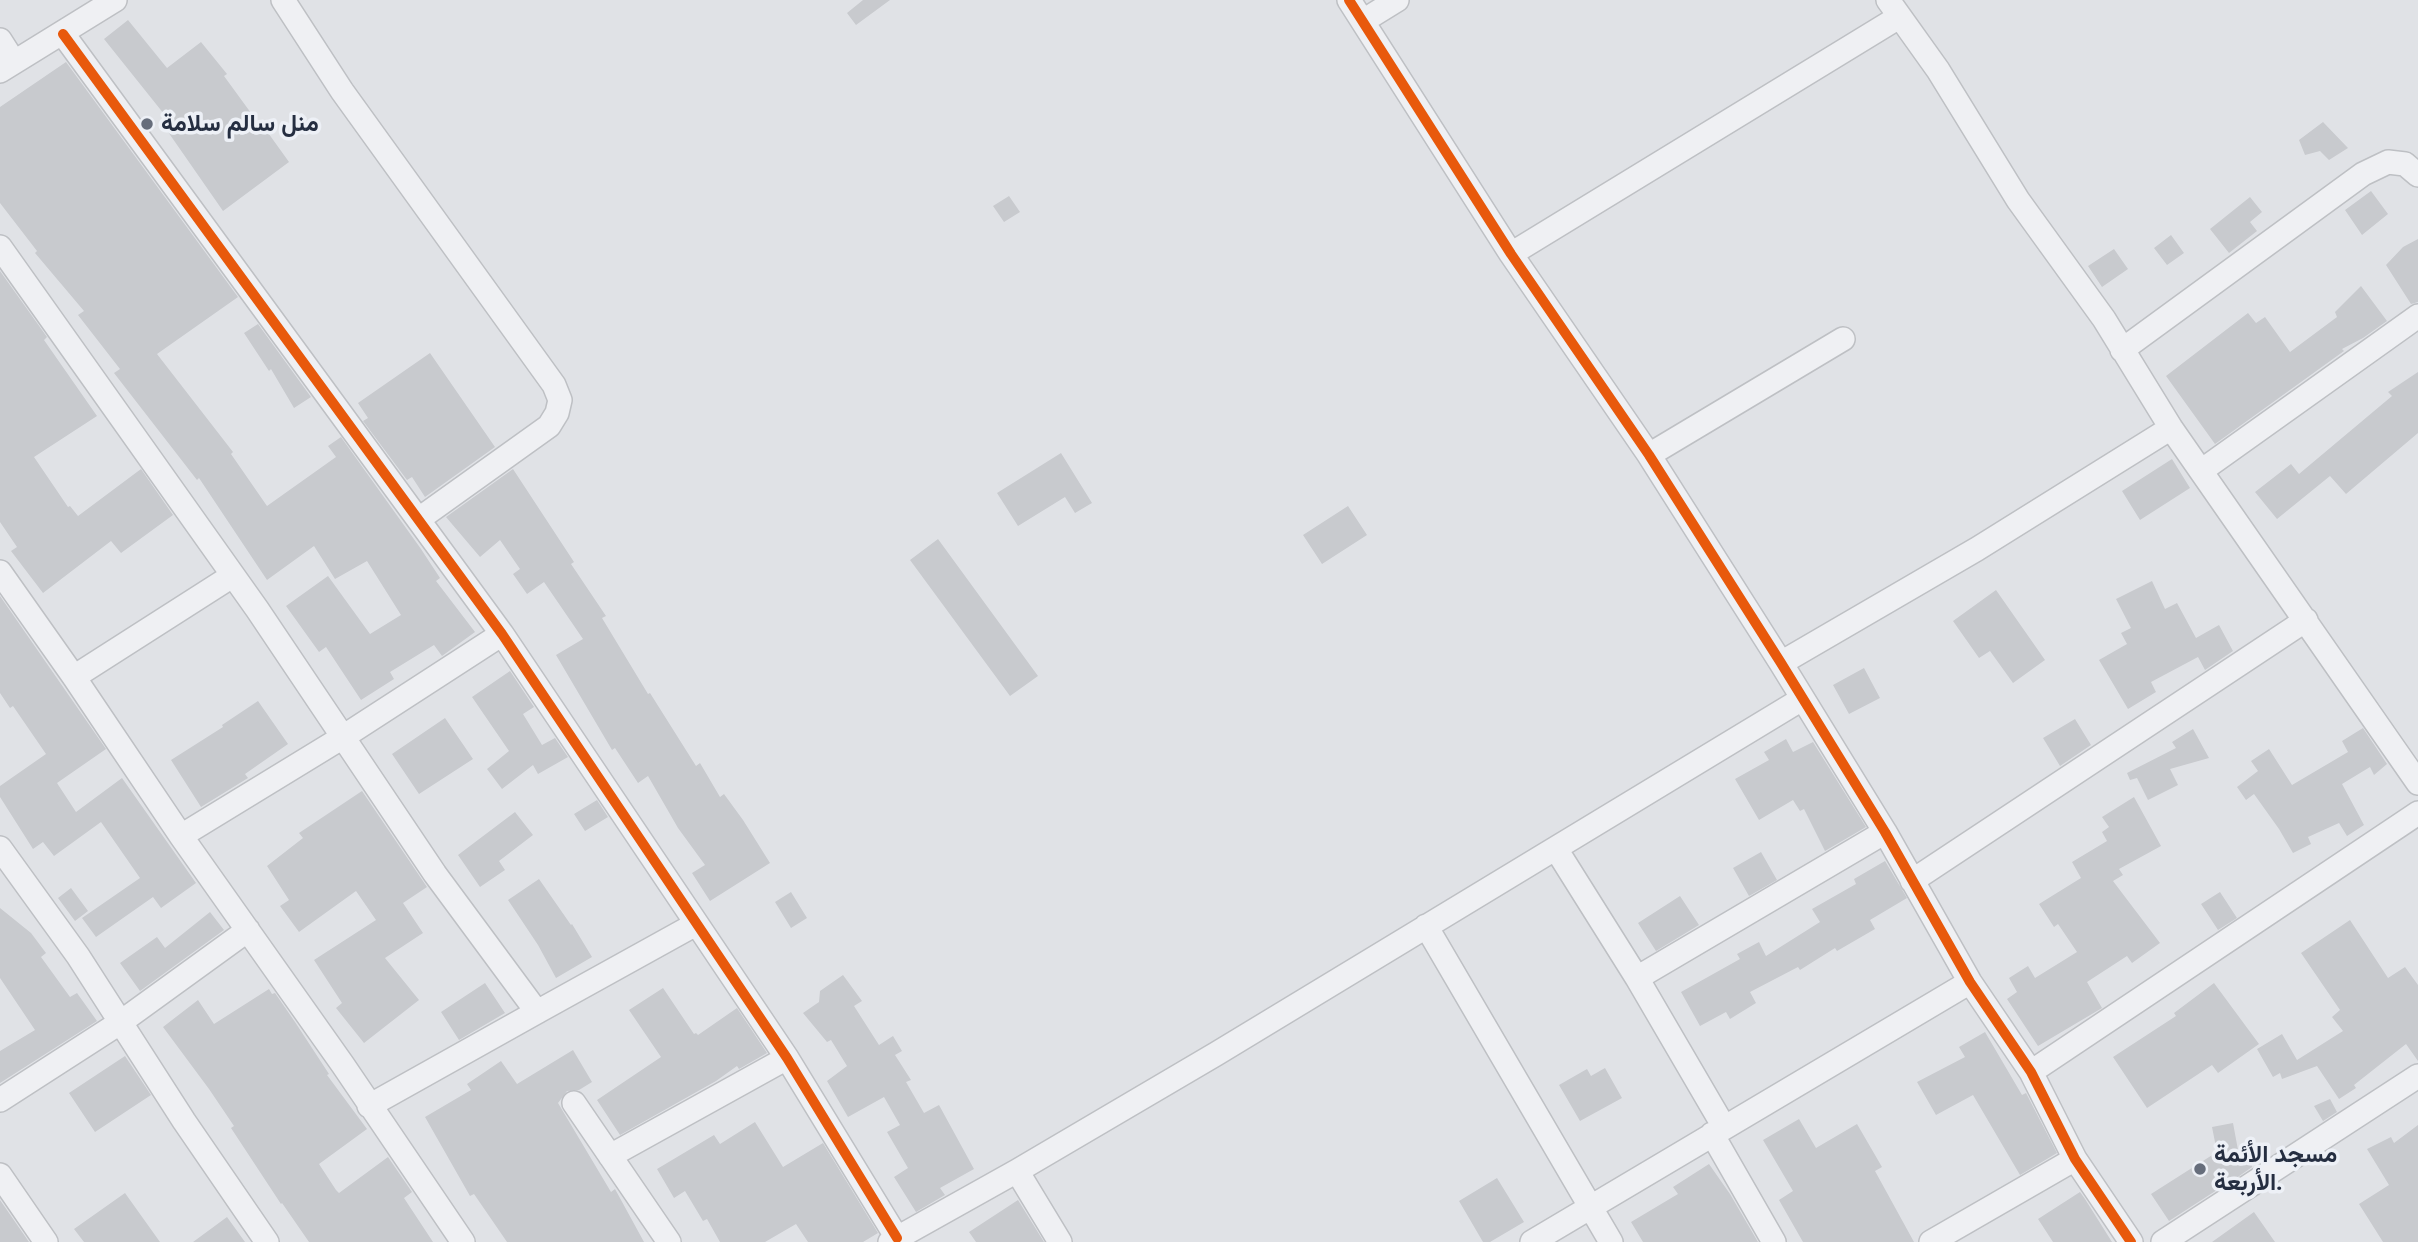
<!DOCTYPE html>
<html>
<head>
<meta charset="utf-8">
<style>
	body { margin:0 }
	canvas { display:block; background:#e0e2e6 }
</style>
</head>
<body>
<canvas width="2418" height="1242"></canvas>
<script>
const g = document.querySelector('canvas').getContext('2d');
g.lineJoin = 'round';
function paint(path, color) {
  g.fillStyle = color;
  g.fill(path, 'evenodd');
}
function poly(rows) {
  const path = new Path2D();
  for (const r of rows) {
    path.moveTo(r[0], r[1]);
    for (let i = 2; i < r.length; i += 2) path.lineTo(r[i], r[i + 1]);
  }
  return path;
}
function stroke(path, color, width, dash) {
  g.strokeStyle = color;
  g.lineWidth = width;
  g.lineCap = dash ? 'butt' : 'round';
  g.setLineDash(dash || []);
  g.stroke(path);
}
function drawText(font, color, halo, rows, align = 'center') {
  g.font = font + ' "PT Sans",Vazirmatn,sans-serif';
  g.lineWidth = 7;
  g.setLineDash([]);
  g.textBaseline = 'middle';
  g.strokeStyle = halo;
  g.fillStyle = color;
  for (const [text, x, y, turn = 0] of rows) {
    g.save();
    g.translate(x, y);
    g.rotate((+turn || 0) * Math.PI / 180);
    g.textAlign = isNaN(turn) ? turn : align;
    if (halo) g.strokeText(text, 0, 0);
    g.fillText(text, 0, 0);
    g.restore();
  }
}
const building = poly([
	[863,0,890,0,856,25,847,13],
	[128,20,167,68,201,42,227,74,224,76,259,124,261,123,289,162,223,211,166,129,172,124,104,39],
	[66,62,238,297,157,354,233,452,231,454,267,506,336,457,328,446,341,437,421,549,440,578,436,581,475,632,442,656,434,645,390,672,394,679,361,700,326,647,319,652,286,606,328,576,370,634,401,615,367,561,335,579,314,546,267,580,199,478,197,480,114,373,120,369,78,315,84,311,35,253,37,251,0,203,0,107],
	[2323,122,2348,148,2329,160,2320,151,2305,155,2299,140],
	[2371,191,2388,214,2362,235,2345,210],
	[1009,196,1020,212,1004,222,993,206],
	[2250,197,2262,212,2250,222,2257,231,2229,253,2210,229],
	[2171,235,2184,253,2167,265,2154,248],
	[2418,239,2418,302,2411,304,2386,265,2403,247],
	[2114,249,2128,269,2102,287,2088,266],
	[0,271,47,337,44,340,97,416,34,457,68,507,70,506,78,516,141,469,173,515,121,553,111,541,43,593,11,551,17,547,0,522],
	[2361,286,2387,321,2363,338,2342,349,2344,351,2215,444,2166,376,2248,313,2256,323,2265,317,2290,352,2337,317,2335,312],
	[258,324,311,397,294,408,271,369,269,371,244,333],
	[430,353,495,447,425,497,412,477,407,480,363,421,368,418,358,403],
	[2418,372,2418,433,2346,494,2330,476,2277,519,2255,492,2291,464,2299,474,2392,396,2388,392],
	[1061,453,1092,503,1075,513,1065,497,1018,526,997,493],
	[2172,459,2190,488,2140,520,2122,491],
	[513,469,574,562,571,564,606,616,602,618,648,694,650,693,696,766,700,763,720,797,724,794,743,820,770,863,710,901,692,873,705,865,678,828,648,776,638,783,615,748,612,750,556,655,583,639,544,582,527,594,513,574,520,569,500,540,480,557,446,517],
	[1348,506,1367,535,1322,564,1303,535],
	[938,539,1038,676,1010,696,910,560],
	[2152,581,2165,609,2177,603,2196,638,2219,625,2233,651,2205,670,2198,657,2151,682,2156,692,2128,709,2099,660,2127,644,2121,633,2131,628,2116,599],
	[1996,590,2045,660,2013,683,1990,651,1979,658,1953,621],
	[0,596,106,749,57,783,76,812,122,778,196,883,161,908,153,897,96,937,82,918,140,878,101,822,54,856,43,842,33,849,0,797,0,786,46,754,13,706,10,708,0,693],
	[1864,668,1880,698,1849,714,1833,685],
	[510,671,534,707,523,714,542,745,555,738,568,757,538,774,533,765,502,789,487,769,509,751,472,697],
	[258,701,288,744,245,774,248,778,201,807,171,760,223,727,222,725],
	[445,718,473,759,419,794,392,754],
	[2075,719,2091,745,2060,766,2043,738],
	[2363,728,2387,764,2374,775,2370,767,2342,784,2364,825,2347,836,2339,823,2308,837,2311,844,2293,853,2279,829,2254,794,2246,800,2237,787,2258,771,2251,761,2269,749,2292,785,2348,752,2342,741],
	[2193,729,2209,758,2170,769,2178,785,2148,800,2137,778,2130,780,2127,773,2176,748,2172,742],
	[1786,739,1793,752,1813,742,1866,827,1825,851,1804,809,1800,811,1793,800,1759,820,1735,779,1769,760,1764,752],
	[362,791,427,887,403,903,423,933,385,958,419,1000,364,1043,336,1008,342,1003,314,960,376,920,356,891,299,932,280,906,289,900,267,866,303,838,299,833],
	[2134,797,2161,846,2119,869,2123,875,2113,881,2160,943,2132,963,2127,956,2087,982,2102,1008,2038,1046,2007,999,2017,992,2009,978,2028,966,2035,978,2077,952,2058,924,2054,927,2039,904,2081,878,2072,862,2107,841,2102,832,2109,827,2102,817],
	[597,800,608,817,585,831,574,814],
	[515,812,533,835,499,861,505,870,480,887,458,855],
	[1761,852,1777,880,1749,896,1733,868],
	[1885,861,1907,898,1870,920,1875,929,1837,951,1835,948,1800,970,1798,967,1750,992,1756,1003,1730,1019,1726,1012,1700,1026,1681,992,1740,959,1737,954,1759,942,1766,956,1820,922,1812,909,1856,884,1854,879],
	[539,879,571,925,572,924,592,957,556,978,538,945,508,900],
	[71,888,88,911,75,921,58,898],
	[791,892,807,918,791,928,775,902],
	[2220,892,2237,918,2218,930,2201,904],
	[1680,896,1699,925,1656,951,1638,923],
	[0,908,31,933,46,953,41,957,70,997,77,993,97,1021,0,1083,0,1051,35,1030,0,978],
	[210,912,224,930,140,991,120,963,157,937,165,948],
	[2350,920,2388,978,2405,967,2418,985,2418,1061,2406,1044,2354,1085,2356,1088,2339,1099,2317,1066,2282,1079,2280,1073,2273,1077,2257,1049,2282,1034,2297,1060,2343,1031,2332,1017,2340,1010,2301,953],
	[843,975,862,1001,854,1006,879,1045,893,1036,902,1051,895,1055,911,1080,906,1082,924,1113,939,1105,974,1169,940,1188,945,1195,916,1212,894,1177,908,1168,887,1132,900,1125,884,1097,848,1117,827,1081,847,1066,831,1040,827,1042,803,1013,819,1002,820,991],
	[485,983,505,1013,459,1040,441,1012],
	[2214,983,2259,1044,2218,1073,2212,1065,2147,1108,2113,1057,2176,1016,2174,1013],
	[663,988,694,1034,696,1033,698,1035,737,1008,767,1053,739,1069,737,1066,716,1081,620,1135,597,1100,661,1057,629,1010],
	[269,989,272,994,275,993,295,1022,329,1074,327,1075,367,1129,319,1164,336,1190,339,1193,388,1157,412,1192,404,1198,433,1242,309,1242,282,1203,281,1204,231,1128,234,1126,209,1089,163,1027,198,1000,214,1024],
	[1985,1032,2022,1095,2026,1093,2057,1153,2020,1175,1973,1095,1936,1115,1917,1082,1965,1057,1959,1047],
	[573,1050,592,1082,579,1090,567,1091,558,1103,611,1192,615,1189,644,1242,507,1242,474,1194,470,1196,425,1117,471,1090,467,1084,501,1061,517,1084],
	[125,1056,151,1095,95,1132,69,1093],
	[1605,1068,1622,1098,1580,1121,1559,1085,1587,1069,1591,1076],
	[2330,1099,2337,1112,2323,1121,2314,1106],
	[1799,1119,1816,1148,1857,1124,1882,1167,1875,1171,1914,1242,1803,1242,1779,1200,1793,1191,1763,1140],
	[755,1122,783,1167,823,1143,878,1233,863,1242,808,1242,796,1224,765,1242,720,1242,707,1219,703,1221,685,1191,674,1198,657,1169,714,1135,720,1144],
	[2233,1123,2238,1150,2248,1145,2252,1167,2235,1179,2230,1179,2231,1181,2217,1184,2220,1188,2169,1221,2151,1194,2217,1152,2212,1127],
	[2418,1125,2418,1242,2383,1242,2359,1204,2389,1185,2367,1149,2391,1137,2394,1143],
	[1709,1164,1730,1194,1758,1242,1643,1242,1631,1222,1678,1194,1673,1187],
	[1497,1178,1524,1222,1490,1242,1483,1242,1459,1201],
	[2080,1192,2085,1199,2112,1242,2053,1242,2038,1219],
	[125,1193,160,1242,84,1242,74,1229],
	[0,1200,29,1242,0,1242],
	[1018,1200,1044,1242,976,1242,969,1232],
	[2254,1212,2275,1242,2212,1242],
	[227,1217,245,1242,193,1242]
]);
const minor = poly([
	[283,0,342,91,554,385,560,400,557,413,549,426,419,519],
	[1349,0,1511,254,1649,455,1781,663,1885,832,1970,982,2031,1072,2075,1159,2131,1242],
	[1888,0,1938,70,2018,200,2104,319,2171,428,2418,783],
	[1363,21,1397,0],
	[63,34,502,634,787,1058,897,1238],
	[0,40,14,62],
	[0,71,115,0],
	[0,247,257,609,435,874,537,1012,369,1106],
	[1511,254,1899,17],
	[2122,350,2363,174,2388,162,2405,164,2418,175],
	[1649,455,1843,339],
	[2201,471,2418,316],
	[0,572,74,677,181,836,343,1065,463,1242],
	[1781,663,1977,549,2171,428],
	[74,677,232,576],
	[181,836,343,737,502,634],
	[0,848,78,956,184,1121,267,1242],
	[1556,849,1637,978,1724,1127],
	[1912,881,2306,620],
	[1426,926,1611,1242],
	[1637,978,1885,832],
	[537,1012,696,924],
	[2031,1072,2418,813],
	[0,1100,121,1022,248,930],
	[574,1103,669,1242],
	[1712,1134,1774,1242],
	[610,1156,787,1058],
	[1017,1171,1060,1242],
	[0,1175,46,1242],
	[890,1242,1017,1171,1216,1054,1802,699],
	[1532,1242,1970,982],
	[1931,1242,2075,1159],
	[2163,1242,2418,1076]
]);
const cycleway = poly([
	[1349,0,1511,254,1649,455,1781,663,1885,832,1970,982,2031,1072,2075,1159,2131,1242],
	[63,34,502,634,787,1058,897,1238]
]);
const markers = [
	[147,124,7,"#666d7b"],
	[2200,1169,7,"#666d7b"]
];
const poiNames = [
	["منل سالم سلامة",161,124],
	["مسجد الأئمة",2214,1155],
	["الأربعة.",2214,1183]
];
paint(building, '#c8cace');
stroke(minor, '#bec0c4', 26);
stroke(minor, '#eff0f3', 23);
stroke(cycleway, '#e8590c', 10);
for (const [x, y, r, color] of markers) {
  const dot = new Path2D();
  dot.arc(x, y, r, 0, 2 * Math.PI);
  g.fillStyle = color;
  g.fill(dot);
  stroke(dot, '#edf0f6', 2.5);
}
drawText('bold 24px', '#252e41', '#edf0f6', poiNames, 'left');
</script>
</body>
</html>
